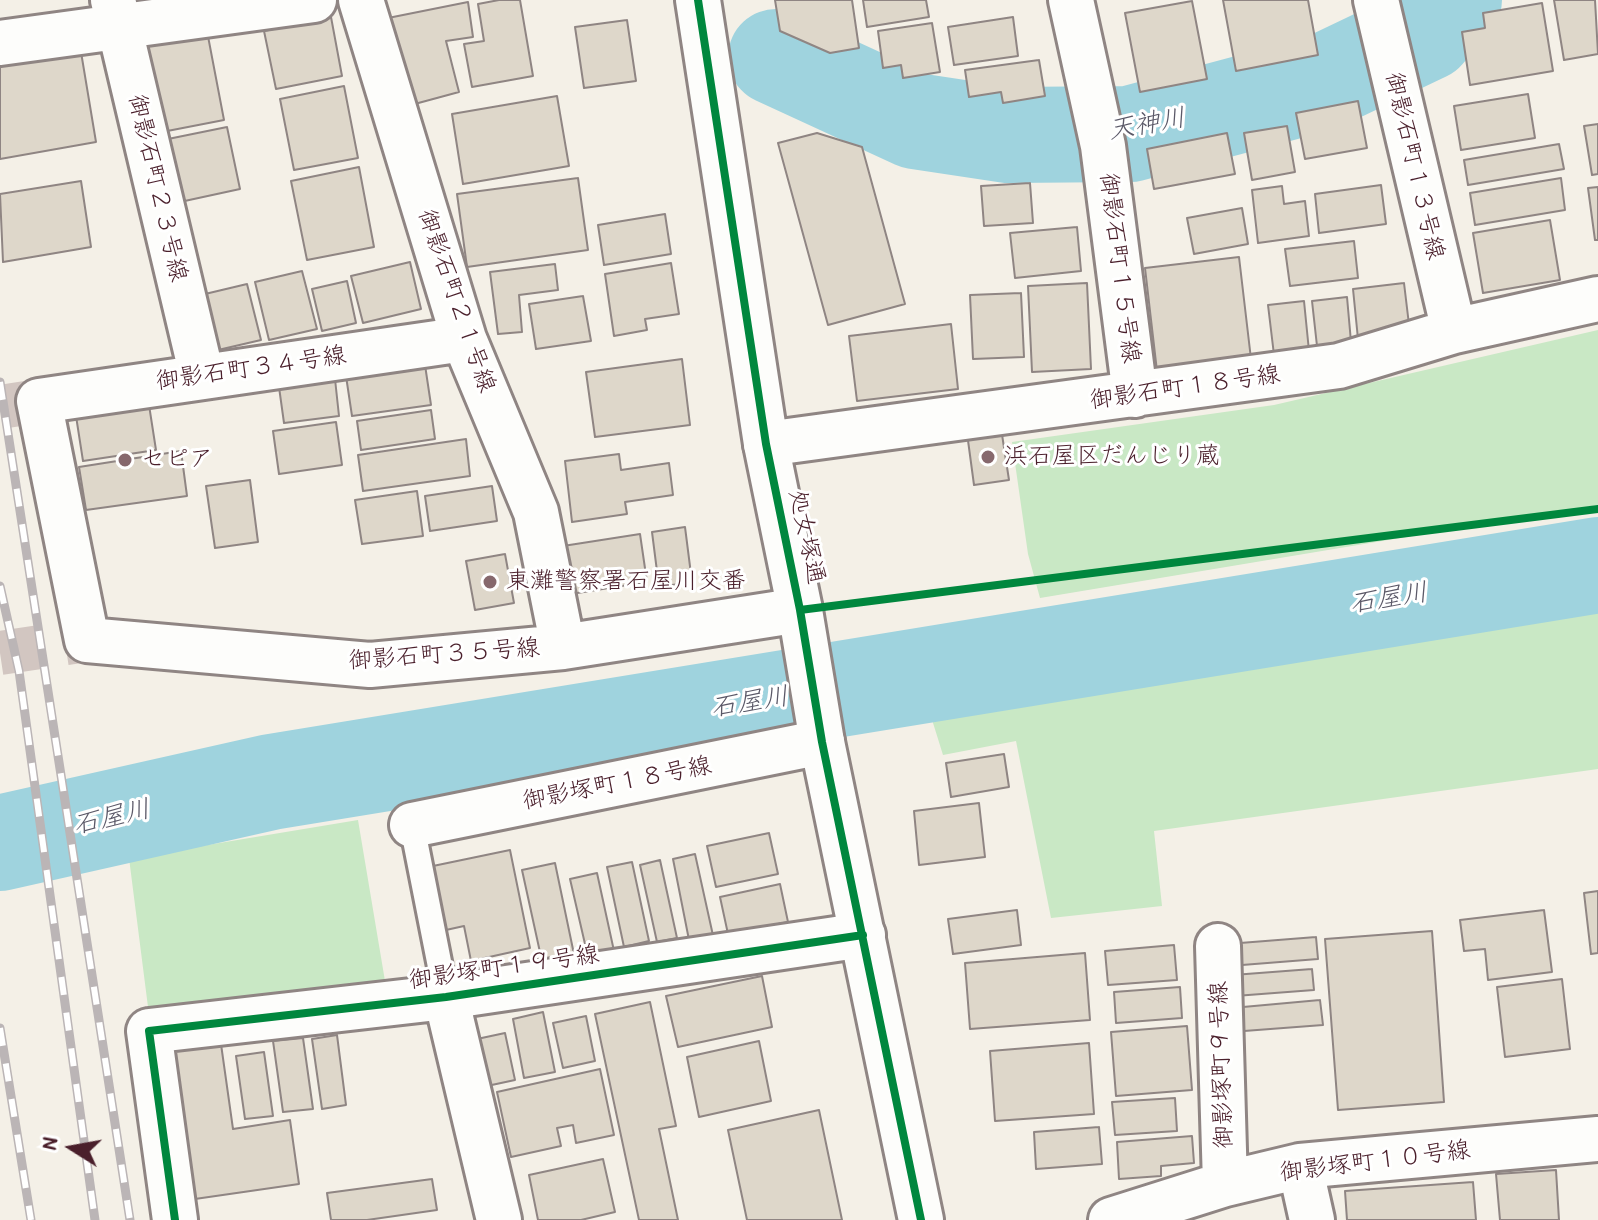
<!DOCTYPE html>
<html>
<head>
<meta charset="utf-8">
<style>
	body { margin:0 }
	#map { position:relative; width:1598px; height:1220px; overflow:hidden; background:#f4f0e7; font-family:"Patrick Hand",sans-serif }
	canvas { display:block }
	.north { position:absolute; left:32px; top:1108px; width:80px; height:80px; -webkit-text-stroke:6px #fff; paint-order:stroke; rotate:281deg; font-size:22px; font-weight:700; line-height:32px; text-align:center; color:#4a1f2b }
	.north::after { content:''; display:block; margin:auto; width:28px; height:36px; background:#4a1f2b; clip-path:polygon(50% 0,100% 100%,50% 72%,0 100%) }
</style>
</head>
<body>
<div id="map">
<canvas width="1598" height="1220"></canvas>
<div class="north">N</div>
</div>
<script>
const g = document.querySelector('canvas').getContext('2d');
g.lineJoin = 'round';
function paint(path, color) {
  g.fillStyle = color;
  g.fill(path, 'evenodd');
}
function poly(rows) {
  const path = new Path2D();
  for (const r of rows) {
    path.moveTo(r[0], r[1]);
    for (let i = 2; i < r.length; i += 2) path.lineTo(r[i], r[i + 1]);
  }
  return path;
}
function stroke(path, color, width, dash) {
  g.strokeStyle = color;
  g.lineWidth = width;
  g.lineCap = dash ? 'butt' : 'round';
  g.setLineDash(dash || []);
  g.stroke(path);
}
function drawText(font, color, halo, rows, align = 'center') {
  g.font = font + ' "Patrick Hand","Klee One",sans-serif';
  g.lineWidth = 6;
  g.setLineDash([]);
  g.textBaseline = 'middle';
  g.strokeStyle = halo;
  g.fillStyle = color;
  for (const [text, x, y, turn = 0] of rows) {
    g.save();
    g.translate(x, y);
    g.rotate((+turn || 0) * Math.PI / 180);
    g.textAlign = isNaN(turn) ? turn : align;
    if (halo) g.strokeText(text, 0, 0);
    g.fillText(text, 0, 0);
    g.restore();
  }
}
const green = poly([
	[1598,330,1598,505,1040,598,1028,554,1012,442,1274,405],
	[1598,612,1598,769,1154,831,1162,906,1051,918,1016,741,943,755,929,710],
	[358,820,386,987,148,1007,129,858]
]);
const river = poly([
	[776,57,915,121,1008,135,1130,134,1321,83,1426,33,1454,0],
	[0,843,271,782,1598,565]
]);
const building = poly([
	[499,0,520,0,533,76,472,87,464,44,484,41,478,4,499,0],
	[775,0,852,0,859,48,830,53,780,31,775,0],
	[863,0,926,0,929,17,867,27,863,0],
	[1223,0,1308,0,1318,55,1236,71,1223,0],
	[1554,0,1595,0,1598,54,1564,60,1554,0],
	[1192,1,1207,79,1140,92,1125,13,1192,1],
	[468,2,473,37,446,41,459,92,411,105,388,18,468,2],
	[1542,3,1553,71,1470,85,1462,32,1485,28,1483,13,1542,3],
	[331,17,342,76,276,89,264,31,331,17],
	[1013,17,1018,56,954,65,948,27,1013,17],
	[627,20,636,81,584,88,575,27,627,20],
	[932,23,940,72,903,78,901,65,883,68,878,31,932,23],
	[207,31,224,120,157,133,140,44,207,31],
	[81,52,96,142,0,159,0,66,81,52],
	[1039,60,1045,96,1003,103,1001,92,969,97,965,70,1039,60],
	[344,86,358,158,294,170,280,99,344,86],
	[1528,94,1535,138,1461,150,1454,106,1528,94],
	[557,96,569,166,463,184,452,114,557,96],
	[1358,101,1367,148,1305,159,1296,113,1358,101],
	[1598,124,1598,174,1592,175,1584,126,1598,124],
	[1287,126,1295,172,1252,180,1244,133,1287,126],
	[227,127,240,189,180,202,168,139,227,127],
	[817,133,862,147,905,304,828,325,778,143,817,133],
	[1227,133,1235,174,1154,189,1147,149,1227,133],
	[1559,144,1564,169,1468,185,1464,160,1559,144],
	[359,167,374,247,307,260,291,181,359,167],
	[578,178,588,250,467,267,457,194,578,178],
	[1561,178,1565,210,1475,225,1470,193,1561,178],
	[81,181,91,247,3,262,0,194,81,181],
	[1030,183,1033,223,984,226,981,186,1030,183],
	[1381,185,1386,224,1319,233,1315,194,1381,185],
	[1282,186,1284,204,1305,201,1309,236,1258,243,1252,190,1282,186],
	[1598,187,1598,240,1595,240,1588,188,1598,187],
	[1242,208,1248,244,1194,254,1187,218,1242,208],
	[665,214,671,254,604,265,598,225,665,214],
	[1550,220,1560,280,1483,293,1473,233,1550,220],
	[1077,227,1081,271,1015,278,1010,233,1077,227],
	[1354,241,1358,278,1290,286,1285,249,1354,241],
	[1239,257,1251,359,1157,371,1145,268,1239,257],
	[410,262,421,309,363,323,351,276,410,262],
	[671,263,679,314,645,319,647,330,614,336,605,274,671,263],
	[555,264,558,290,519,295,522,332,498,334,490,272,555,264],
	[302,271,317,329,269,340,255,282,302,271],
	[347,281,356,323,322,331,312,289,347,281],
	[1087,283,1091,369,1032,372,1028,286,1087,283],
	[1404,283,1410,333,1358,339,1353,289,1404,283],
	[247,284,261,340,218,350,205,294,247,284],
	[1021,293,1024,357,973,359,970,295,1021,293],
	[583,296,591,341,536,349,529,304,583,296],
	[1347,297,1351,342,1317,346,1312,301,1347,297],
	[1304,301,1309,351,1274,355,1268,305,1304,301],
	[951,324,958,389,857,401,849,336,951,324],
	[682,359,690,425,595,437,586,372,682,359],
	[425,365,431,405,352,416,346,376,425,365],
	[335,379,339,416,284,423,279,387,335,379],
	[149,405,156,450,83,461,76,416,149,405],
	[431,410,435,439,361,450,357,421,431,410],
	[336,422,342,465,279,474,273,431,336,422],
	[1001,428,1009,480,974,485,967,433,1001,428],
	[466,439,470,476,363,491,358,455,466,439],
	[181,451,187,496,86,510,79,467,181,451],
	[619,454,621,470,669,463,673,495,625,502,627,514,572,522,565,461,619,454],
	[250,480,258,542,215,548,206,486,250,480],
	[492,486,497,521,430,531,425,496,492,486],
	[417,491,423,536,362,544,355,500,417,491],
	[685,527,692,582,659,587,652,532,685,527],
	[640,534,647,582,571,594,563,546,640,534],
	[505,554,514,603,475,610,466,561,505,554],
	[1004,754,1009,787,951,797,946,763,1004,754],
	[979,803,985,857,919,865,914,811,979,803],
	[769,833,778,874,716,887,707,846,769,833],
	[510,850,530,948,471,961,464,926,446,930,433,866,510,850],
	[695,854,714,940,690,945,673,859,695,854],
	[660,860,677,938,657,942,640,865,660,860],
	[632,862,649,941,624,947,607,867,632,862],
	[555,863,575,959,543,966,522,870,555,863],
	[597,873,614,951,588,957,570,879,597,873],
	[780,884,788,922,728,934,720,897,780,884],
	[1598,891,1598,953,1591,954,1584,893,1598,891],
	[1017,910,1021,945,953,954,948,919,1017,910],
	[1544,910,1552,972,1488,980,1485,949,1464,951,1460,920,1544,910],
	[1432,931,1444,1102,1338,1110,1325,939,1432,931],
	[1316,937,1318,959,1242,965,1240,943,1316,937],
	[1174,945,1177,980,1108,985,1105,951,1174,945],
	[1085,953,1090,1020,970,1029,965,963,1085,953],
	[1312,969,1314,990,1235,996,1233,975,1312,969],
	[762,976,772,1027,678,1047,666,996,762,976],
	[1562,979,1570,1049,1505,1057,1497,987,1562,979],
	[1180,987,1182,1018,1116,1023,1114,992,1180,987],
	[1320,1000,1323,1025,1244,1031,1243,1007,1320,1000],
	[650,1002,676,1126,659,1129,678,1220,639,1220,595,1014,650,1002],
	[543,1012,555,1072,524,1078,513,1019,543,1012],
	[586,1016,595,1061,563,1068,553,1023,586,1016],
	[1187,1026,1192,1090,1116,1096,1111,1032,1187,1026],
	[505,1033,515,1080,487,1086,477,1039,505,1033],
	[337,1035,346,1105,322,1109,312,1039,337,1035],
	[220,1037,233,1129,290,1120,299,1184,188,1200,167,1045,220,1037],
	[303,1038,313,1109,283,1112,273,1041,303,1038],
	[759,1041,771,1101,699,1117,687,1057,759,1041],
	[1089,1043,1094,1114,995,1121,990,1051,1089,1043],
	[264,1052,273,1116,245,1119,236,1056,264,1052],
	[600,1069,614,1135,576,1143,573,1125,557,1128,561,1146,511,1157,497,1092,600,1069],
	[1175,1098,1177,1131,1115,1135,1112,1102,1175,1098],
	[819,1110,842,1220,747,1220,728,1130,819,1110],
	[1099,1127,1102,1164,1036,1169,1034,1132,1099,1127],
	[1192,1136,1194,1163,1161,1166,1161,1176,1119,1179,1117,1142,1192,1136],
	[603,1159,615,1212,581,1220,538,1220,529,1175,603,1159],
	[1556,1170,1559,1220,1500,1220,1496,1174,1556,1170],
	[432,1179,437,1210,367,1220,331,1220,327,1193,432,1179],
	[1473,1182,1476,1220,1347,1220,1345,1191,1473,1182]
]);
const streetTunnel = poly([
	[0,407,39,401],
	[0,653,87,640]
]);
const lane = poly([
	[412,825,446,997]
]);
const street = poly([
	[113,0,202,376],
	[361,0,464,339,536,512,563,647],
	[1071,0,1103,146,1135,395],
	[1376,0,1454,331],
	[0,43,314,0],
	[464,339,39,401,87,640,370,665,563,647,800,610],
	[766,444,1339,366,1454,331,1598,299],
	[412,825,822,742],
	[1218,946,1225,1184],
	[446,997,499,1220],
	[1300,1166,1312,1220],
	[175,1220,149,1031,446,997,863,935],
	[1111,1220,1225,1184,1300,1166,1598,1139]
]);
const secondary = poly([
	[698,0,766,444,800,610,822,742,921,1220]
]);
const rail = poly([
	[0,382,130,1220],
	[0,586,19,671,95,1220],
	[0,1028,31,1220]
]);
const cycleway = poly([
	[698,0,766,444,800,610,822,742,921,1220],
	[800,610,1598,509],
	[175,1220,149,1031,446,997,863,935]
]);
const markers = [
	[988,457,8,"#86686d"],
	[125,460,8,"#86686d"],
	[490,582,8,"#86686d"]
];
const streetNames = [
	["御影石町１３号線",1414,166,77],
	["御影石町２３号線",157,188,77],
	["御影石町１５号線",1119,268,83],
	["御影石町２１号線",456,301,71],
	["御影石町３４号線",251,369,-8],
	["御影石町１８号線",1185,388,-8],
	["処女塚通",806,537,78],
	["御影石町３５号線",444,655,-4],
	["御影塚町１８号線",617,784,-11],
	["御影塚町１９号線",504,968,-8],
	["御影塚町９号線",1222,1065,-92],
	["御影塚町１０号線",1375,1162,-7]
];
const poiNames = [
	["浜石屋区だんじり蔵",1004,457],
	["セピア",141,460],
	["東灘警察署石屋川交番",506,582]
];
const waterNames = [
	["天神川",1147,125,-10],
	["石屋川",1389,599,-9],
	["石屋川",750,703,-9],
	["石屋川",112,818,-13]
];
paint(green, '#c9e8c5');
stroke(river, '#9fd3de', 96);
paint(building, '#ded7ca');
stroke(building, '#8f8583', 2);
stroke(streetTunnel, '#d2c6c1', 44, [44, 22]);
stroke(lane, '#8f8583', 30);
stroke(street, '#8f8583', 50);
stroke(secondary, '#8f8583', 50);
stroke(lane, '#fdfdfb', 24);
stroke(street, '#fdfdfb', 44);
stroke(secondary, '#fdfdfb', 44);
stroke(rail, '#bbb5b6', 9);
stroke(rail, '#fff', 6, [18]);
stroke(cycleway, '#00873e', 8);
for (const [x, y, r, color] of markers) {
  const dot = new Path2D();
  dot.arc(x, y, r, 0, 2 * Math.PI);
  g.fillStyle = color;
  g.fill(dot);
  stroke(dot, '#fff', 3);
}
drawText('24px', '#4a1f2b', '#fff', streetNames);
drawText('24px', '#4a1f2b', '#fff', poiNames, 'left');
drawText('italic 26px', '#5b5968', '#fff', waterNames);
</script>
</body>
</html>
